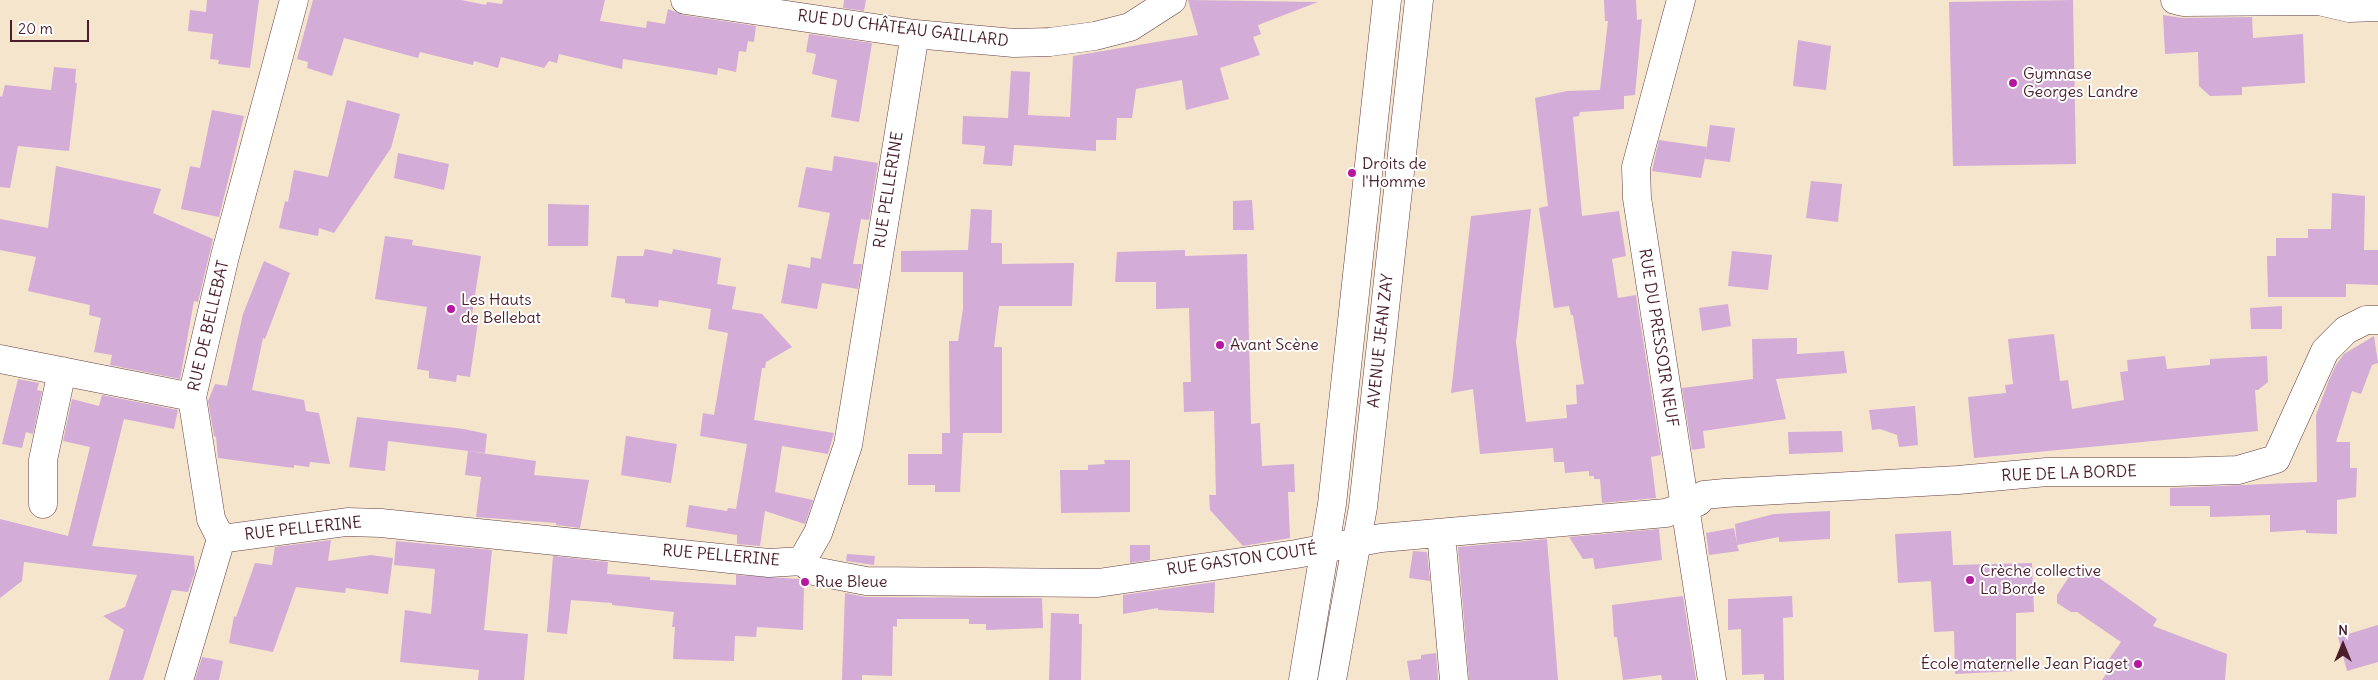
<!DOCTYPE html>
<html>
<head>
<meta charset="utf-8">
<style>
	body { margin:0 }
	#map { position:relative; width:2378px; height:680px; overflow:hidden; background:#f5e5cc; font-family:Delius,sans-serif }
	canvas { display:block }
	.north { position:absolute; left:2318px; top:620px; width:50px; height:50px; -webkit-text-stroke:4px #fff; paint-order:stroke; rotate:0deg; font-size:14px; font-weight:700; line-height:20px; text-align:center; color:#4a1f2b }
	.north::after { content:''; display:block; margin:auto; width:18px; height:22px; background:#4a1f2b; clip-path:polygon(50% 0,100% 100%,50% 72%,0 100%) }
	.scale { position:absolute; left:10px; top:20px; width:79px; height:22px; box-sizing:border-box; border:2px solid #4a1f2b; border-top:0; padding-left:6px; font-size:15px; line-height:18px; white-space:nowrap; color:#4a1f2b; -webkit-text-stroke:4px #fff; paint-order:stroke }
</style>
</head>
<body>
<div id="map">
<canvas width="2378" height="680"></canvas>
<div class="north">N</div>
<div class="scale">20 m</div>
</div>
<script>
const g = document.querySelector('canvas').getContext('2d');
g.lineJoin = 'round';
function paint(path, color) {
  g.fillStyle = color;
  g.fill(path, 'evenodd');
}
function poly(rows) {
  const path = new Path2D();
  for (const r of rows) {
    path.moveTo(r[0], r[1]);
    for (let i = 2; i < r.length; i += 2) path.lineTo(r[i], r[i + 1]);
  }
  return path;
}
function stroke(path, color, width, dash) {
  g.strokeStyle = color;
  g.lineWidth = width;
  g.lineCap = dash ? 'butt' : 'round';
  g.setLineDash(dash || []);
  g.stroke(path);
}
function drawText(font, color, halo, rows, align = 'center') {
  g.font = font + ' Delius,sans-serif';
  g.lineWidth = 4;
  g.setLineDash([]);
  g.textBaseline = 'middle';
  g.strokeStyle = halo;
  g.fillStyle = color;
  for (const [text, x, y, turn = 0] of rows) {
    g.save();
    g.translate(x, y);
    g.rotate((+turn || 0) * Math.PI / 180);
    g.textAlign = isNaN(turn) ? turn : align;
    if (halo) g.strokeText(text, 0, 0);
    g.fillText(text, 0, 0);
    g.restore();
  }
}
const building = poly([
	[207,0,259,0,250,68,218,64,219,60,210,59,213,34,188,31,190,10,206,12],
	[313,0,461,0,486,5,487,2,502,4,503,0,605,0,600,21,646,28,647,21,665,24,668,9,683,15,756,26,754,42,748,41,746,52,739,51,736,72,718,68,717,75,623,59,622,69,559,54,557,63,549,61,544,68,501,57,498,68,474,61,473,65,420,52,418,58,344,38,332,76,307,68,308,62,297,59],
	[844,0,866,0,864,11,843,8],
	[1188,0,1318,2,1258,25,1261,34,1253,37,1260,55,1220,68,1229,99,1186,110,1182,80,1136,89,1132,118,1117,118,1116,140,1096,140,1096,151,1014,145,1012,166,983,164,985,146,962,144,963,116,1008,118,1011,71,1030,72,1028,115,1070,117,1073,56,1198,35],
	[1604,0,1636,0,1637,20,1642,19,1635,95,1624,96,1624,109,1580,112,1579,116,1573,117,1582,216,1619,211,1626,256,1612,259,1618,298,1636,295,1661,455,1651,457,1656,498,1602,503,1600,479,1594,479,1594,476,1589,476,1589,471,1565,473,1564,462,1554,462,1553,448,1480,454,1473,389,1451,393,1471,216,1531,209,1516,342,1526,422,1567,418,1566,405,1577,404,1576,385,1584,384,1573,315,1571,315,1569,306,1554,308,1539,208,1548,206,1535,98,1567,91,1600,90,1608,21,1605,21],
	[2073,0,2076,164,1953,166,1949,2],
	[2163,15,2183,18,2252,17,2253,38,2303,34,2305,83,2242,87,2242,95,2210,96,2199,86,2198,52,2165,54],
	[809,34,872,43,859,122,831,117,837,80,812,74,816,54,806,52],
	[1798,40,1831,46,1826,90,1793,86],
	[54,67,76,69,75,83,77,83,69,151,18,146,10,188,0,187,0,96,2,97,5,85,51,90],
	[347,100,400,114,391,148,334,233,319,228,318,236,279,228,285,201,288,202,294,170,328,177],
	[212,110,244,116,219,217,181,209,190,166,200,168],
	[1710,125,1735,128,1730,162,1705,159],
	[1659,140,1707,147,1701,178,1652,171],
	[398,153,449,164,444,190,394,178],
	[834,156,878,163,869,220,861,219,853,264,862,264,858,289,822,283,817,309,781,303,788,264,810,268,811,257,821,259,830,213,798,207,806,167,832,171],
	[56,166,161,189,153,213,213,239,198,302,194,301,180,379,110,365,112,355,94,352,101,318,89,315,90,305,28,291,36,257,0,250,0,219,48,228],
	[1811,181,1842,184,1838,222,1806,218],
	[2332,193,2365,196,2364,250,2378,250,2378,285,2346,284,2346,297,2268,297,2267,256,2276,256,2276,238,2308,238,2308,229,2331,229],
	[1252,200,1254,230,1233,230,1233,201],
	[548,204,589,205,588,246,548,246],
	[971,209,992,210,991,243,1002,243,1002,264,1074,263,1072,306,999,306,994,347,1002,347,1002,433,963,433,960,492,935,492,935,485,908,485,908,454,942,454,942,433,950,433,949,341,958,341,963,309,963,272,901,272,901,251,968,250],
	[385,236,413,240,412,245,481,256,471,321,478,322,470,377,457,375,456,382,429,378,429,371,417,369,427,307,375,299],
	[645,249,672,254,673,249,721,258,717,284,736,287,732,309,762,314,792,347,766,362,765,368,762,368,754,420,834,433,828,454,782,446,775,492,813,500,805,524,765,511,760,546,737,544,737,535,686,527,689,505,727,511,728,508,736,509,747,444,700,436,703,413,714,415,728,333,708,329,711,309,659,300,658,307,625,303,625,299,611,297,617,256,643,256],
	[1185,250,1185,256,1247,254,1251,424,1260,423,1262,466,1294,464,1295,492,1288,492,1290,538,1243,546,1210,510,1209,495,1216,495,1214,411,1184,412,1183,382,1191,382,1189,308,1156,309,1156,282,1115,282,1117,252],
	[1732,251,1772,255,1768,290,1728,286],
	[264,261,290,273,265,339,263,338,252,390,304,400,306,411,319,413,330,464,310,462,309,467,294,465,294,468,218,458,216,437,214,436,208,401,215,384,227,386,243,314],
	[1728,304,1731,326,1702,331,1699,308],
	[2282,306,2282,329,2251,329,2250,308],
	[2054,334,2060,381,2068,380,2072,409,2124,400,2120,372,2128,371,2127,360,2165,356,2167,369,2210,365,2210,359,2267,356,2268,382,2258,390,2255,390,2258,431,1974,458,1968,397,2006,393,2005,385,2013,384,2008,339],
	[2374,336,2378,363,2372,365,2361,394,2352,391,2336,442,2350,442,2350,468,2357,468,2356,497,2337,500,2337,534,2306,533,2306,530,2270,532,2270,515,2210,517,2210,506,2170,506,2170,488,2317,482,2316,415,2329,380,2336,365,2344,354],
	[1797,338,1797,354,1844,351,1847,373,1776,379,1786,419,1703,431,1705,448,1692,450,1682,388,1753,379,1752,339],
	[18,379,39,383,37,390,42,391,33,434,26,432,22,448,2,444],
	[102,395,178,410,174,429,124,419,92,546,194,556,195,572,188,592,172,590,143,680,109,680,124,630,103,616,125,607,137,575,24,562,22,581,0,598,0,519,68,536,90,447,63,441,72,399,99,406],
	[1915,406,1918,445,1899,447,1897,435,1880,429,1872,430,1869,410],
	[357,417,464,429,487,434,485,453,388,441,385,471,349,467],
	[1842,431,1843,452,1789,454,1788,432],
	[626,436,677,444,671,483,621,475],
	[468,451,536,461,534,475,589,480,580,528,556,525,556,523,476,517,481,477,465,475],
	[1104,460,1130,460,1130,512,1061,513,1060,470,1088,470,1088,465,1105,464],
	[1830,511,1830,539,1779,542,1779,537,1737,545,1739,551,1709,555,1706,533,1734,528,1737,544,1735,524,1774,514],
	[1659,529,1662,560,1595,569,1593,558,1583,559,1569,537],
	[1951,531,1953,565,2032,563,2034,612,2016,613,2016,671,1955,674,1954,631,1934,632,1931,581,1898,583,1895,534],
	[1547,539,1558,680,1469,680,1458,547],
	[331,540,328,561,371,555,393,558,388,594,346,588,345,593,296,587,273,652,229,643,234,616,236,617,255,563,272,565,275,547],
	[396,541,492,550,484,630,528,634,524,680,478,680,479,670,400,662,405,610,431,614,435,569,394,565],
	[1130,545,1150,545,1150,560,1130,563],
	[1413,551,1427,552,1430,581,1409,578],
	[847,554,875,556,874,565,846,561],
	[553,556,608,562,607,574,650,577,650,580,736,585,736,575,799,579,804,583,803,630,757,627,756,637,735,636,734,661,673,659,675,627,672,627,674,612,612,605,612,603,571,600,567,634,547,632],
	[2078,563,2157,619,2153,626,2227,654,2225,680,2102,680,2110,668,2105,665,2121,642,2077,612,2071,612,2057,603,2057,595],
	[1215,582,1214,613,1158,610,1158,608,1123,614,1123,595],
	[845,593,866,597,1042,598,1043,628,986,630,986,624,969,624,969,619,897,619,897,627,893,626,892,676,862,675,862,680,842,680],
	[1683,596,1696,680,1662,680,1661,675,1623,680,1617,637,1614,637,1612,605],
	[1792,596,1793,617,1783,618,1784,680,1764,680,1764,674,1742,675,1741,629,1728,630,1728,599],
	[1051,613,1079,614,1079,624,1082,624,1081,680,1049,680],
	[2378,625,2378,662,2347,671,2338,637],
	[1436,653,1438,680,1410,680,1407,661,1421,659,1421,655],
	[202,657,223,661,219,680,195,680]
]);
const street = poly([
	[685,0,915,34,1014,43,1050,42,1095,36,1130,27,1172,0],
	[1681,0,1636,167,1637,198,1712,680],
	[2175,0,2183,2,2319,1,2349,8,2378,7],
	[0,359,192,397],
	[43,504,43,460,62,371],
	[1441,533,1454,680],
	[221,539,347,522,381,523,769,563,802,561,818,533,848,445,915,34],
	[802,561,814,571,866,581,1098,583,1296,554,1381,538,1666,513,1698,502,1704,495,1725,493,1958,480,2047,472,2176,472,2238,470,2276,459,2325,351,2346,330,2366,320,2378,320],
	[179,680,221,539,211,519,192,397,225,256,294,0]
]);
const primary = poly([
	[1303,680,1332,504,1387,0],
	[1332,680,1363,507,1419,0]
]);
const markers = [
	[2013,83,5,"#b5179e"],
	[1352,173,5,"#b5179e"],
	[451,309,5,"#b5179e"],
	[1220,345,5,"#b5179e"],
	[1970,580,5,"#b5179e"],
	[805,582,5,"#b5179e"],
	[2138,664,5,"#b5179e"]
];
const streetNames = [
	["RUE DU CHÂTEAU GAILLARD",903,29,7],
	["RUE PELLERINE",889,190,-81],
	["RUE DE BELLEBAT",209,326,-77],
	["RUE DU PRESSOIR NEUF",1658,338,81],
	["AVENUE JEAN ZAY",1381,341,-84],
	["RUE DE LA BORDE",2069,474,-2],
	["RUE PELLERINE",303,529,-6],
	["RUE PELLERINE",721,556,5],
	["RUE GASTON COUTÉ",1242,560,-8]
];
const poiNames = [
	["Gymnase",2023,74],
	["Georges Landre",2023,92],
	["Droits de",1362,164],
	["l'Homme",1362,182],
	["Les Hauts",461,300],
	["de Bellebat",461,318],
	["Avant Scène",1230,345],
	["Crèche collective",1980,571],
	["La Borde",1980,589],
	["Rue Bleue",815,582],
	["École maternelle Jean Piaget",2128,664,"right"]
];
paint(building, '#d3acd8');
stroke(street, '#643d43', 29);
stroke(primary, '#643d43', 29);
stroke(street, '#fff', 28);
stroke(primary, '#fff', 28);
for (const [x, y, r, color] of markers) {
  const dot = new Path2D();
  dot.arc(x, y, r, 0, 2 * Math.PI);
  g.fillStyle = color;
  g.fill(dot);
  stroke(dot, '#fff', 2);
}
drawText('16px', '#4a1f2b', '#fff', streetNames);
drawText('16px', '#4a1f2b', '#fff', poiNames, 'left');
</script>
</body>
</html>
